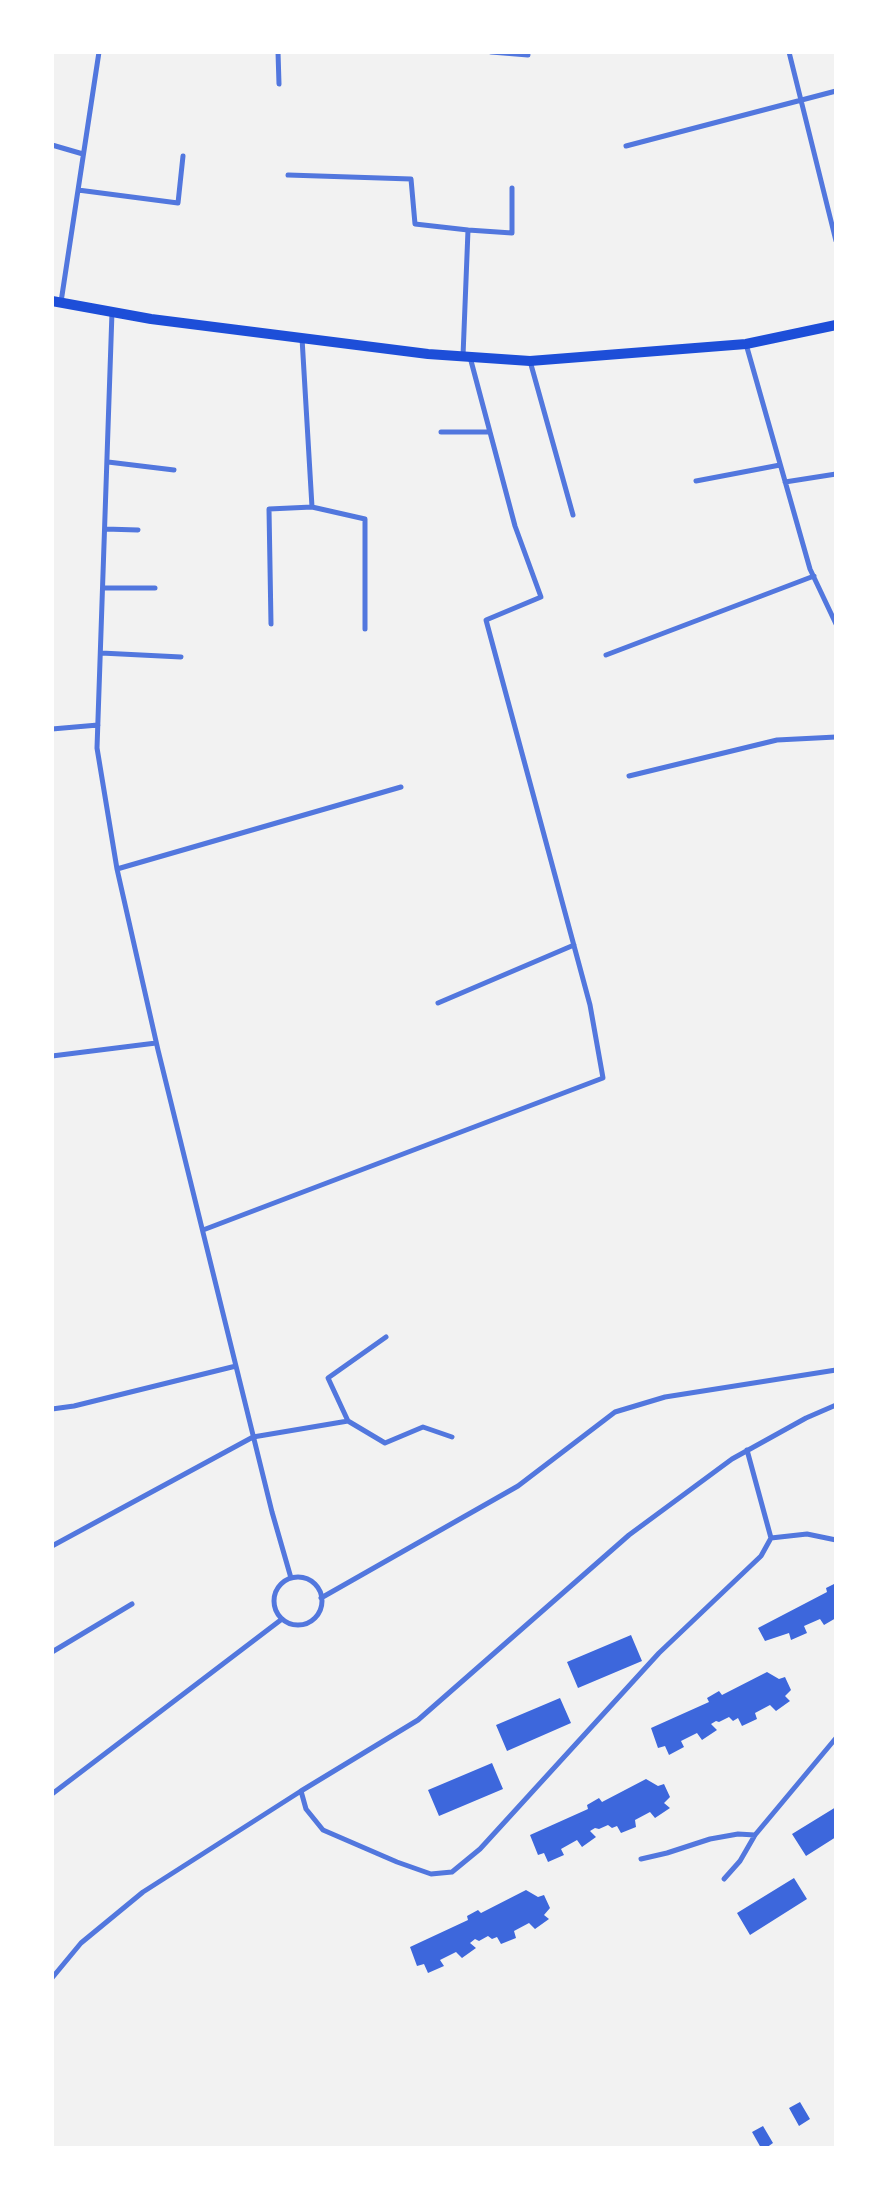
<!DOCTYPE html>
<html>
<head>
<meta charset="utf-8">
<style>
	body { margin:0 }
	#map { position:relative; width:888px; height:2200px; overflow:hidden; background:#f2f2f2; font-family:"Alegreya Sans",sans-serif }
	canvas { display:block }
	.frame { position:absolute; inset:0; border:54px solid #fff; pointer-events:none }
</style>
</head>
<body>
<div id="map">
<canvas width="888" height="2200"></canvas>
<div class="frame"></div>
</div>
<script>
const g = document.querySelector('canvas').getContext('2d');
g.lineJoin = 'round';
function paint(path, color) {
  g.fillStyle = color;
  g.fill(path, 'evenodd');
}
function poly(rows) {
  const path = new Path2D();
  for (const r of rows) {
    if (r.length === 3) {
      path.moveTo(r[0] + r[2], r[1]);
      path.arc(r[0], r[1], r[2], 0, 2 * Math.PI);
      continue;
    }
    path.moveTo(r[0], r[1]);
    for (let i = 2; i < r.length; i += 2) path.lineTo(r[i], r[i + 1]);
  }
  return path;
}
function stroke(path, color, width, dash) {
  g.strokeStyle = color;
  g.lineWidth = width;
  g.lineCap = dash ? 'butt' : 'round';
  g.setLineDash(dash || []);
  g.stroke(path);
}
const building = poly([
	[836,1583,836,1618,824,1625,820,1619,804,1626,807,1633,791,1640,789,1633,765,1641,758,1628,827,1592,826,1588],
	[631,1635,642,1661,578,1688,567,1662],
	[767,1672,779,1679,785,1677,791,1690,785,1696,790,1701,776,1711,770,1705,755,1713,757,1719,742,1726,738,1718,733,1721,729,1717,719,1722,716,1721,711,1724,717,1730,702,1740,697,1733,681,1741,684,1747,669,1755,665,1746,658,1748,651,1728,709,1702,707,1698,719,1691,722,1695],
	[560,1698,571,1723,507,1751,496,1725],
	[492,1763,503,1789,439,1816,428,1790],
	[646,1779,658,1786,664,1784,670,1797,664,1803,670,1808,655,1818,650,1812,635,1820,636,1827,621,1833,617,1826,612,1828,608,1825,599,1829,595,1828,590,1831,596,1837,582,1847,577,1840,561,1849,564,1855,548,1862,544,1853,538,1855,530,1835,588,1809,587,1805,599,1798,602,1802],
	[836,1807,836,1837,806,1856,792,1834],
	[794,1878,807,1899,750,1935,737,1913],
	[526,1890,538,1897,544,1895,550,1908,544,1915,549,1919,535,1929,529,1923,514,1931,516,1938,501,1944,497,1937,492,1939,488,1936,479,1941,475,1939,470,1943,476,1948,462,1958,456,1952,440,1960,444,1966,428,1973,424,1964,417,1966,410,1947,468,1920,467,1916,478,1910,481,1913],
	[800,2102,810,2119,799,2126,789,2108],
	[763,2126,773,2143,766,2148,761,2148,752,2132]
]);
const minor = poly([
	[278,52,279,84],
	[491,52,528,55],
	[789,52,836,241],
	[52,145,83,154],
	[626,146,836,91],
	[288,175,411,179,415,224,468,230,463,356],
	[78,190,178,203,183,156],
	[468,230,512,233,512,188],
	[61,302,99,52],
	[112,312,97,748,117,869,158,1050,272,1512,291,1578],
	[302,338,312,507],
	[746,344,810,569,836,624],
	[530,361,573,515],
	[441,432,490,432],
	[108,462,174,470],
	[696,481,780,465],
	[785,482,836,474],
	[105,529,138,530],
	[103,588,155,588],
	[271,624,269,509,312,507,365,519,365,629],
	[101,653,181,657],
	[606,655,814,576],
	[52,729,98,725],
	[629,776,777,740,836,737],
	[117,869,401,787],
	[438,1003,574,945],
	[52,1056,156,1043],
	[203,1230,603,1078,590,1005,486,620,541,597,515,526,470,357],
	[52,1409,74,1406,236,1366],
	[348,1421,328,1378,386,1337],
	[771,1538,807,1534,836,1540],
	[52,1546,253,1437,348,1421,385,1443,423,1427,452,1437],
	[298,1601,24],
	[321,1598,518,1486,615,1412,665,1397,836,1370],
	[52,1652,132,1604],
	[301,1791,306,1809,323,1830,397,1862,431,1874,452,1872,480,1849,659,1653,761,1556,771,1538,747,1450],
	[52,1794,282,1619],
	[641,1859,667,1853,710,1839,738,1834,755,1835],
	[724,1879,740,1861,755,1835,836,1738],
	[52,1978,81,1943,143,1892,301,1791,418,1720,629,1535,732,1459,806,1418,836,1405]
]);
const secondary = poly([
	[52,301,151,319,428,354,530,361,746,344,836,325]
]);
paint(building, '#3d67dc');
stroke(minor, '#5277de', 5);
stroke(secondary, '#1d4ed8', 10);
</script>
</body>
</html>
